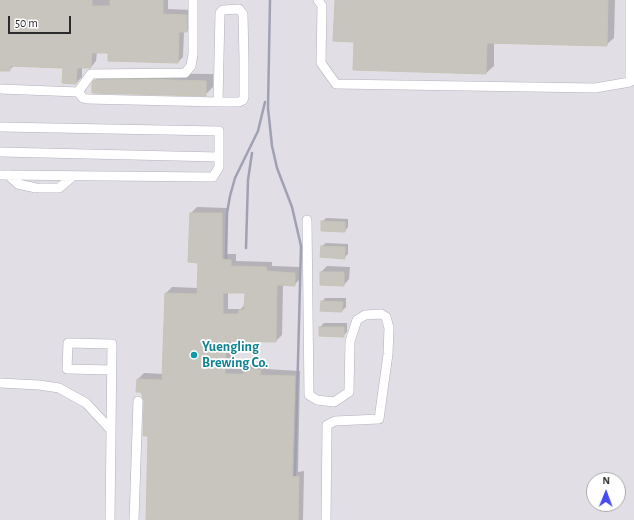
<!DOCTYPE html>
<html>
<head>
<meta charset="utf-8">
<style>
	body { margin:0 }
	#map { position:relative; width:634px; height:520px; overflow:hidden; background:#ece8de; font-family:"Alegreya Sans",sans-serif }
	canvas { display:block }
	.north { position:absolute; left:586px; top:472px; width:40px; height:40px; box-sizing:border-box; background:#fff; border:1px solid #aaa; border-radius:50%; rotate:1deg; font-size:11px; font-weight:700; line-height:16px; text-align:center; color:#2b2b2b }
	.north::after { content:''; display:block; margin:auto; width:14px; height:18px; background:#484cee; clip-path:polygon(50% 0,100% 100%,50% 72%,0 100%) }
	.scale { position:absolute; left:8px; top:16px; width:63px; height:18px; box-sizing:border-box; border:2px solid #2b2b2b; border-top:0; padding-left:5px; font-size:12px; line-height:14px; white-space:nowrap; color:#2b2b2b; -webkit-text-stroke:3px #fff; paint-order:stroke }
</style>
</head>
<body>
<div id="map">
<canvas width="634" height="520"></canvas>
<div class="north">N</div>
<div class="scale">50 m</div>
</div>
<script>
const g = document.querySelector('canvas').getContext('2d');
g.lineJoin = 'round';
function paint(path, color) {
  g.fillStyle = color;
  g.fill(path, 'evenodd');
}
function poly(rows) {
  const path = new Path2D();
  for (const r of rows) {
    path.moveTo(r[0], r[1]);
    for (let i = 2; i < r.length; i += 2) path.lineTo(r[i], r[i + 1]);
  }
  return path;
}
function stroke(path, color, width, dash) {
  g.strokeStyle = color;
  g.lineWidth = width;
  g.lineCap = dash ? 'butt' : 'round';
  g.setLineDash(dash || []);
  g.stroke(path);
}
function drawText(font, color, halo, rows, align = 'center') {
  g.font = font + ' "Alegreya Sans",sans-serif';
  g.lineWidth = 3.5;
  g.setLineDash([]);
  g.textBaseline = 'middle';
  g.strokeStyle = halo;
  g.fillStyle = color;
  for (const [text, x, y, turn = 0] of rows) {
    g.save();
    g.translate(x, y);
    g.rotate((+turn || 0) * Math.PI / 180);
    g.textAlign = isNaN(turn) ? turn : align;
    if (halo) g.strokeText(text, 0, 0);
    g.fillText(text, 0, 0);
    g.restore();
  }
}
const industrial = poly([
	[0,0,634,0,634,520,0,520],
	[594,480,618,480,618,504,594,504]
]);
const shadow = poly([
	[0,0,168,0,168,9,192,10,192,25,187,31,184,31,183,57,178,62,97,52,96,61,91,67,82,67,82,77,76,83,64,68,14,66,9,70,0,70],
	[336,0,615,0,614,38,606,45,494,42,494,66,486,73,355,41],
	[103,73,213,74,213,87,205,95,95,81],
	[197,207,227,208,227,254,236,254,236,261,272,262,272,266,300,267,300,279,294,285,283,285,282,335,276,341,231,340,231,368,246,369,251,364,266,364,266,369,300,371,298,472,304,471,303,520,147,520,149,435,145,401,138,379,144,373,164,374,166,293,172,287,198,288,199,262,191,213],
	[228,292,246,292,245,304,241,309,228,309],
	[326,218,348,219,348,227,345,231,322,222],
	[326,243,348,244,348,254,344,258,322,246],
	[327,266,350,267,349,279,344,285,321,272],
	[325,298,346,298,346,307,342,311,322,302],
	[324,323,347,323,347,332,343,336,320,335,320,327]
]);
const building = poly([
	[0,0,92,0,92,6,110,6,110,0,163,0,163,14,187,15,187,32,179,32,178,63,108,61,108,53,92,53,91,68,77,68,76,84,62,83,63,68,10,66,10,71,0,71,0,0],
	[335,0,608,0,607,46,487,43,486,74,353,70,354,42,333,41,335,0],
	[145,79,206,81,206,96,92,93,92,83,94,80,145,79],
	[190,213,222,213,222,259,231,260,231,266,266,267,267,271,295,273,295,286,277,285,276,342,226,341,225,374,244,374,244,369,261,370,260,375,295,376,292,477,299,476,298,520,146,520,148,436,143,436,144,401,141,392,136,392,137,379,162,380,165,293,197,294,198,263,188,262,190,213],
	[223,293,245,293,244,310,239,310,238,314,223,314,223,293],
	[321,221,345,222,345,232,321,231,321,221],
	[321,246,345,247,345,259,320,257,321,246],
	[320,272,344,272,344,286,320,285,320,272],
	[321,301,343,302,342,312,320,311,321,301],
	[319,327,344,327,344,337,319,336,319,327]
]);
const minor = poly([
	[318,0,322,6,321,63,336,84,595,88,630,82,630,0],
	[0,89,78,92,83,98,87,99,218,102,239,102,243,100,244,97,244,61,243,14,239,9,223,10,220,13,218,102],
	[78,92,91,74,185,73,191,66,193,54,193,0],
	[0,127,219,131,219,167,213,177,0,175],
	[0,152,219,157],
	[8,175,18,184,36,188],
	[40,188,59,188,73,176],
	[307,220,309,395,317,400,334,402,349,392,350,341,357,320,365,315,381,314,386,317,389,328,388,354,379,419,335,421,327,425,326,520],
	[0,383,39,385,59,388,86,403,111,430],
	[110,520,112,344,68,343,67,369,112,370],
	[134,520,138,401]
]);
const rail = poly([
	[270,0,268,108,272,146,277,168,292,207,301,246,295,475],
	[246,248,248,180,252,153],
	[226,258,227,213,230,196,235,178,258,131,265,102]
]);
const markers = [
	[194,355,4,"#0f9aa8"]
];
const cultureNames = [
	["Yuengling",202,347],
	["Brewing Co.",202,363]
];
paint(industrial, '#e1dee5');
paint(shadow, '#0003');
paint(building, '#c7c5bd');
stroke(building, '#c7c4b7', 1);
stroke(minor, '#b1b2bd', 10);
stroke(minor, '#fff', 9);
stroke(rail, '#a1a1b4', 2.5);
for (const [x, y, r, color] of markers) {
  const dot = new Path2D();
  dot.arc(x, y, r, 0, 2 * Math.PI);
  g.fillStyle = color;
  g.fill(dot);
  stroke(dot, '#fff', 1.5);
}
drawText('bold 14px', '#0d838f', '#fff', cultureNames, 'left');
</script>
</body>
</html>
